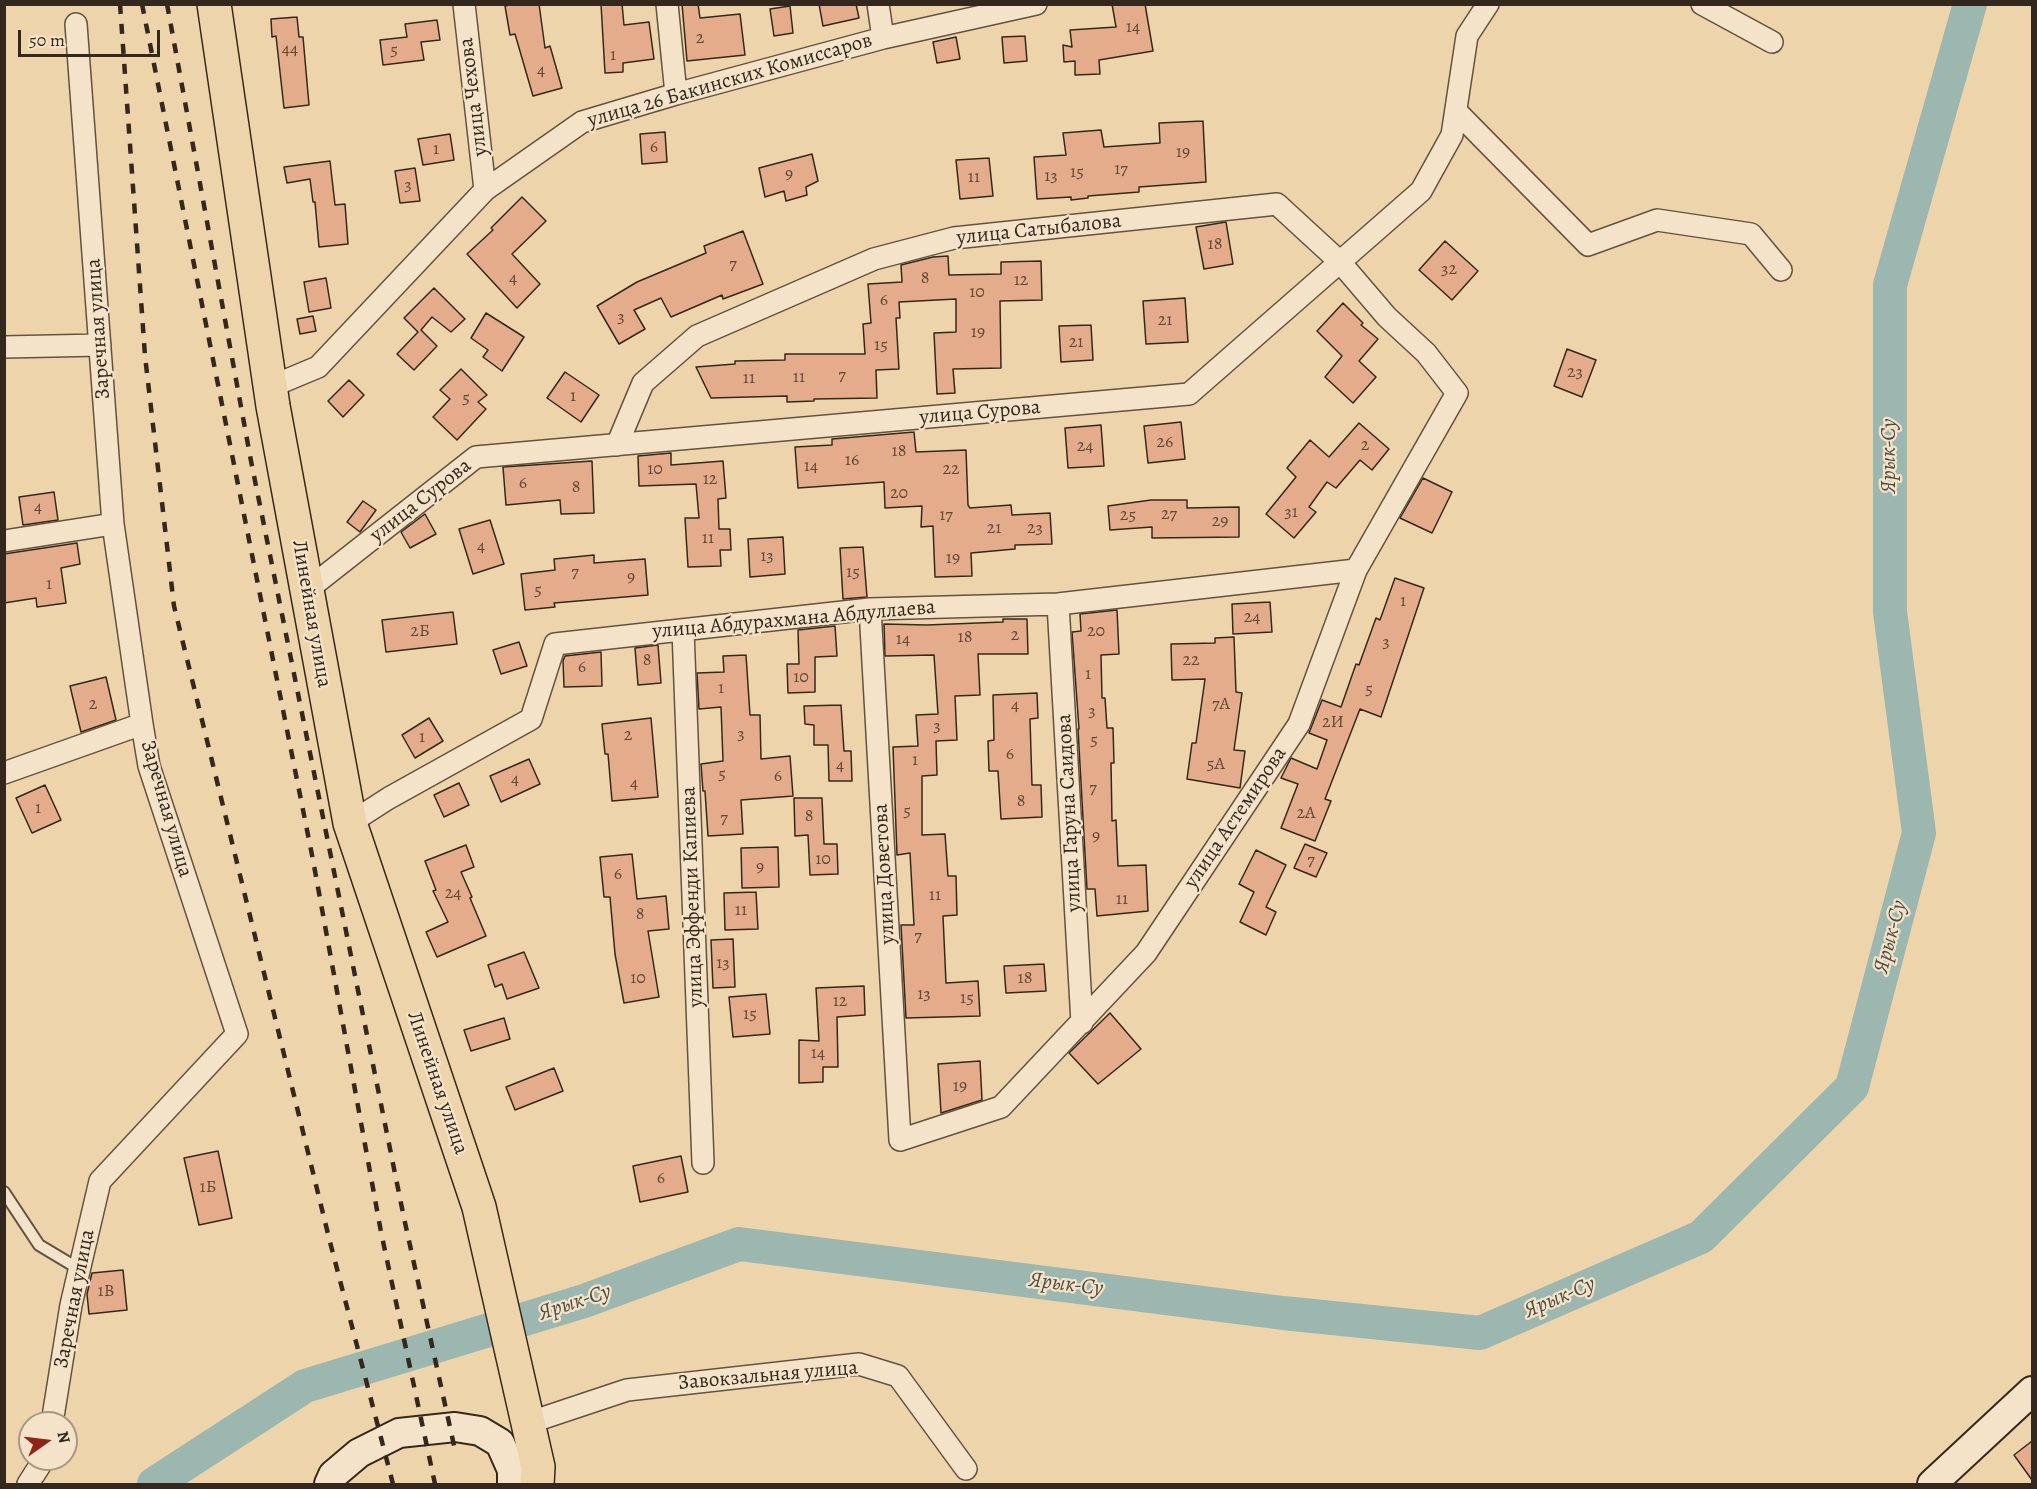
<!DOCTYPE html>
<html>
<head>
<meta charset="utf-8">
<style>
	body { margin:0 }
	#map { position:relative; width:2037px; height:1489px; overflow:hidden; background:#eed4aa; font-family:Alegreya,serif }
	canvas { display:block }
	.frame { position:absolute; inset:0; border:6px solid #34281e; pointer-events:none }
	.north { position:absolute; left:18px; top:1411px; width:60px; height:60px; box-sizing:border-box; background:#f4e3c8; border:2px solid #a79884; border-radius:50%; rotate:76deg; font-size:16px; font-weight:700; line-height:24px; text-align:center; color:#34281e }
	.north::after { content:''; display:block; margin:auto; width:21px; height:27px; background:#8f2418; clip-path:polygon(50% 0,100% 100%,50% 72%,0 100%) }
	.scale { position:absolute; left:18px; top:30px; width:142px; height:27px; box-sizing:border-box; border:3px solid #34281e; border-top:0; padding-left:8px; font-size:18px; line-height:21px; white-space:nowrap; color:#34281e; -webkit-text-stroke:4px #f4e3c8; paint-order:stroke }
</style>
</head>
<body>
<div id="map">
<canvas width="2037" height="1489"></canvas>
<div class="frame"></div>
<div class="north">N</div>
<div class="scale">50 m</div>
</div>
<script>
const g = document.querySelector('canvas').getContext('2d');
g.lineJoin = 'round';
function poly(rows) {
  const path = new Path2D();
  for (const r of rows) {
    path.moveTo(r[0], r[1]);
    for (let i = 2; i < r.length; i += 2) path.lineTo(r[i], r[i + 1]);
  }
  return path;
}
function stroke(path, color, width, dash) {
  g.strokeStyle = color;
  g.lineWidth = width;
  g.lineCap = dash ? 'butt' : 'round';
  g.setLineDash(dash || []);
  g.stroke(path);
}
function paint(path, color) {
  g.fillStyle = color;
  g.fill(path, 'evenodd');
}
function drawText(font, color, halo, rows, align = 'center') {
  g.font = font + ' Alegreya,serif';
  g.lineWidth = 4.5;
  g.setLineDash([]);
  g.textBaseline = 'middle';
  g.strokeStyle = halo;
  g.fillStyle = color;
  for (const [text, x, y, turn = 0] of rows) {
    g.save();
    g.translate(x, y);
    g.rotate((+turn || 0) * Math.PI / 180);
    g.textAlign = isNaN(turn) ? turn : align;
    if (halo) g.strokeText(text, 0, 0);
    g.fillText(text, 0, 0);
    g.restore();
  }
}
const river = poly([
	[154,1484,305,1386,584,1301,739,1244,1283,1313,1480,1333,1701,1237,1852,1087,1919,833,1890,612,1890,285,1970,4]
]);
const building = poly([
	[514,4,539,4,545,48,550,46,562,88,533,96,515,34,510,35,505,6,514,4],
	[601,4,622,4,624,25,649,22,654,59,623,63,623,72,605,73,601,4],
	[682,4,698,4,700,18,740,14,745,55,687,61,682,4],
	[819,4,856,4,859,18,823,26,819,4],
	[1112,4,1145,4,1153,51,1099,60,1100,74,1075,75,1075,61,1064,62,1063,45,1072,47,1070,30,1116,27,1112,4],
	[790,6,793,33,774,36,770,9,790,6],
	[297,17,299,37,303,37,309,105,284,108,276,36,272,37,271,19,297,17],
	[437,20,440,40,421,42,424,60,383,65,380,40,407,37,405,24,437,20],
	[1025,36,1027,61,1004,63,1002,37,1025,36],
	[956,37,960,59,937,63,933,42,956,37],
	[1203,121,1206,182,1139,187,1139,192,1088,196,1088,198,1071,200,1071,197,1037,199,1034,157,1066,155,1063,133,1101,130,1104,147,1160,143,1159,123,1203,121],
	[665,132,667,162,642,164,640,134,665,132],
	[450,134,454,160,423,165,418,139,450,134],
	[812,154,818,181,806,187,807,195,786,201,784,191,765,197,759,168,812,154],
	[989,158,993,196,960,199,956,160,989,158],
	[330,161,335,205,345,204,348,244,319,247,315,202,313,202,310,179,287,183,284,167,330,161],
	[415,168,420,201,400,203,395,171,415,168],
	[522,197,546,221,512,254,540,284,517,308,467,254,493,230,491,228,522,197],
	[1226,222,1233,264,1204,269,1196,227,1226,222],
	[743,231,763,284,723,299,722,295,671,317,661,298,634,310,645,329,619,344,597,306,637,282,706,253,704,246,743,231],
	[1445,241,1478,271,1452,300,1419,270,1445,241],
	[948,256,949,275,1001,274,1001,262,1041,261,1042,300,1000,301,1001,368,953,369,955,393,937,394,934,333,956,332,956,299,899,302,900,318,896,318,899,369,876,370,877,398,814,399,814,401,787,402,787,396,711,398,696,367,735,364,735,361,785,360,785,354,865,354,863,324,871,323,868,284,902,282,901,265,933,257,948,256],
	[326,278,331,308,309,312,304,282,326,278],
	[434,288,465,319,451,332,432,317,421,330,437,346,414,370,397,354,418,332,404,318,434,288],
	[1185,298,1188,342,1146,344,1143,301,1185,298],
	[1343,303,1363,323,1361,325,1378,339,1359,361,1376,377,1353,403,1325,377,1342,356,1317,331,1343,303],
	[486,313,524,337,502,371,483,357,488,350,471,338,486,313],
	[313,316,316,331,300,334,297,319,313,316],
	[1091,325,1093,360,1061,362,1059,326,1091,325],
	[1567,349,1596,360,1582,397,1554,386,1567,349],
	[461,369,487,395,478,402,486,409,457,440,433,417,450,399,440,390,461,369],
	[565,372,599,395,581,422,547,398,565,372],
	[349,380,364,395,343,417,328,401,349,380],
	[1181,422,1185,459,1148,463,1144,426,1181,422],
	[1359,423,1389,449,1372,470,1360,460,1336,488,1327,482,1309,507,1316,512,1294,538,1266,514,1296,477,1287,468,1310,440,1329,457,1359,423],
	[1101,425,1104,466,1068,468,1065,428,1101,425],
	[914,432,916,452,966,450,968,505,970,508,1011,505,1012,515,1050,513,1052,544,1015,545,1015,549,971,553,972,576,935,577,933,526,921,527,922,506,885,508,884,482,798,488,795,447,832,445,832,439,914,432],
	[671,453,671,465,723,461,726,498,718,499,719,529,730,529,731,550,720,550,721,566,688,567,685,518,699,518,696,484,639,486,638,456,671,453],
	[592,461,594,513,561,514,560,500,506,505,503,467,592,461],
	[1423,478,1452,492,1432,533,1400,518,1423,478],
	[54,492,58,520,23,525,19,497,54,492],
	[1151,500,1187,500,1187,508,1239,507,1239,537,1152,538,1152,527,1110,530,1108,506,1151,500],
	[363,501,376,510,360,532,347,522,363,501],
	[425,514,436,534,410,548,401,532,425,514],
	[490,520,504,564,473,574,459,529,490,520],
	[783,537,785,574,750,577,748,539,783,537],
	[77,543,80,564,61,568,66,603,37,607,36,598,4,603,4,554,77,543],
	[863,547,867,597,843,599,840,548,863,547],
	[594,555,594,563,645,559,648,595,554,603,555,607,525,610,521,574,555,570,554,559,594,555],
	[1395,578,1424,588,1381,717,1360,709,1325,799,1331,801,1315,841,1281,828,1298,784,1281,778,1291,758,1317,769,1327,740,1309,733,1322,700,1341,707,1356,664,1359,665,1376,618,1380,620,1395,578],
	[1270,602,1272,632,1233,634,1232,604,1270,602],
	[1117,610,1119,654,1101,655,1102,698,1105,698,1107,728,1113,728,1114,763,1111,763,1112,821,1116,820,1118,866,1146,865,1148,911,1097,916,1095,889,1087,889,1078,729,1079,729,1072,632,1081,631,1080,614,1117,610],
	[453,612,457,644,386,652,382,620,453,612],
	[1003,619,1027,619,1028,654,978,654,980,695,955,696,957,740,936,741,937,775,922,776,922,835,945,834,948,876,956,876,957,915,943,916,946,983,978,981,980,1016,906,1018,901,925,914,925,910,853,897,855,893,747,918,746,916,715,938,714,934,655,885,656,884,624,927,625,1003,622,1003,619],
	[835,626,837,656,815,657,815,692,788,693,787,664,799,664,798,630,835,626],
	[1234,637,1236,692,1242,693,1234,750,1245,751,1240,788,1187,779,1192,743,1196,743,1205,679,1172,680,1171,644,1215,643,1215,638,1234,637],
	[519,642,527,666,501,674,493,650,519,642],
	[658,645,661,683,638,685,635,648,658,645],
	[601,652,602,686,564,687,563,661,565,656,601,652],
	[746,655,750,715,760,715,761,759,790,756,793,796,741,800,743,834,708,836,705,791,703,791,701,764,723,761,721,707,699,709,697,673,724,672,723,656,746,655],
	[106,677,116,720,81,732,70,686,106,677],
	[1037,693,1038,718,1030,719,1032,785,1041,785,1042,817,1001,819,998,771,989,771,988,741,994,740,993,695,1037,693],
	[841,705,844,751,851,751,852,781,829,781,828,745,814,745,814,725,805,724,804,706,841,705],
	[429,718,443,741,415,758,402,735,429,718],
	[651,718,658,797,612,801,608,754,605,754,602,724,651,718],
	[529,759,540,784,501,802,490,776,529,759],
	[459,783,469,805,444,817,434,795,459,783],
	[45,785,61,820,32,833,16,798,45,785],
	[794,798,822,798,824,844,837,844,838,874,810,875,808,835,795,836,794,798],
	[1305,844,1327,853,1316,877,1294,868,1305,844],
	[466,845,474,867,461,872,472,897,470,898,486,936,437,957,426,932,448,922,433,891,436,890,425,861,466,845],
	[778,847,779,887,742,888,741,848,778,847],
	[1256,850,1286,865,1266,907,1276,912,1266,935,1240,922,1254,892,1239,884,1256,850],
	[632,854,637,899,666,896,669,929,648,931,659,997,624,1003,615,954,610,897,604,897,600,857,632,854],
	[756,892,758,929,725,930,724,893,756,892],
	[733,939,735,987,713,988,711,940,733,939],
	[524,952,539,988,507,999,502,984,495,987,488,965,524,952],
	[1044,964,1046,991,1006,993,1004,966,1044,964],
	[864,986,865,1015,837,1017,838,1067,823,1067,823,1082,799,1083,799,1040,819,1041,816,988,864,986],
	[766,994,770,1034,733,1037,729,997,766,994],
	[1110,1013,1141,1049,1098,1084,1069,1053,1110,1013],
	[504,1018,510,1039,471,1051,464,1030,504,1018],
	[980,1061,982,1100,941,1113,938,1064,980,1061],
	[554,1068,563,1091,515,1110,506,1087,554,1068],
	[218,1151,232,1218,199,1225,184,1158,218,1151],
	[681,1156,688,1192,640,1202,633,1166,681,1156],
	[123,1270,127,1310,89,1314,87,1294,92,1273,123,1270],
	[2032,1441,2032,1480,2014,1455,2032,1441]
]);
const lane = poly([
	[4,1192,39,1245,79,1269]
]);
const street = poly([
	[464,4,485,190],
	[667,4,676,94],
	[878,4,883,38],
	[1702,4,1772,42],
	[1456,111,1588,245,1657,220,1751,234,1781,270],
	[4,347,100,345],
	[270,387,318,367,485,190,582,122,676,94,883,38,1036,4],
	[617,445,643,383,697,336,874,259,954,238,1277,204,1340,262,1387,317,1426,353,1457,393,1356,570,1299,724,1146,953,1001,1107,900,1140,870,609],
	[4,541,113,524],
	[307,590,476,457,1189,394,1421,191,1452,135,1467,36,1488,4],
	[1058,604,1082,1023],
	[683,630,703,1163],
	[4,773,142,724],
	[350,823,389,798,531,719,555,644,870,609,1058,604,1356,570],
	[52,1423,71,1305,100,1181,237,1034,149,766,142,724,113,524,76,24],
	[528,1423,627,1390,859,1364,898,1376,966,1469],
	[28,1484,44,1459]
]);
const secondary = poly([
	[329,1484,333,1475,359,1453,399,1433,455,1427,480,1431,500,1443,512,1470,512,1484],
	[1932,1484,2032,1391]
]);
const primary = poly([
	[214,4,273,406,350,823,479,1207,538,1467,537,1484]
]);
const rail = poly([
	[120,4,145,356,174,606,330,1242,393,1484],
	[142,4,313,860,381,1232,435,1484],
	[167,4,251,461,404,1218,455,1450]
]);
const numberNames = [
	["14",1133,28],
	["2",700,39],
	["44",290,50],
	["5",394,51],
	["1",613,56],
	["4",541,71],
	["6",654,148],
	["1",436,150],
	["19",1183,153],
	["17",1121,170],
	["15",1077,173],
	["9",789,175],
	["13",1051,177],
	["11",974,178],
	["3",408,186],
	["18",1215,245],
	["7",733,265],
	["32",1449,270],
	["4",513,279],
	["8",925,279],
	["12",1021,281],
	["10",977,293],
	["6",884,301],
	["3",621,318],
	["21",1165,321],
	["19",978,333],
	["21",1076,343],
	["15",881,346],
	["23",1575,373],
	["7",842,376],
	["11",799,378],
	["11",749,379],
	["1",573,397],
	["5",466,399],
	["26",1165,443],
	["2",1365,446],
	["24",1085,447],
	["18",899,452],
	["16",852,461],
	["14",811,467],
	["10",655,470],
	["22",951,470],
	["12",710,480],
	["6",523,484],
	["8",576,488],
	["20",899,494],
	["4",38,508],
	["31",1291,513],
	["27",1169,515],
	["17",946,516],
	["25",1128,516],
	["29",1220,522],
	["21",994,529],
	["23",1035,529],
	["11",708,539],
	["4",481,547],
	["13",767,557],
	["19",953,559],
	["7",575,573],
	["15",853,573],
	["9",631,578],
	["1",49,585],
	["5",538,591],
	["1",1403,602],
	["24",1252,618],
	["2Б",420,632],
	["20",1096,632],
	["2",1015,636],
	["18",965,638],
	["14",903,640],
	["3",1386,643],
	["8",647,661],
	["22",1191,661],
	["6",582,668],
	["1",1088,675],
	["10",801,678],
	["1",721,689],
	["5",1369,690],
	["2",93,705],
	["7А",1221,705],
	["4",1015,706],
	["3",1092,712],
	["2И",1333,723],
	["3",937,727],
	["3",741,735],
	["2",628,736],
	["1",422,738],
	["5",1094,741],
	["6",1010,755],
	["1",915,761],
	["5А",1216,765],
	["4",840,766],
	["5",722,775],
	["6",778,777],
	["4",515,780],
	["4",634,784],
	["7",1093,789],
	["8",1021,802],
	["1",38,809],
	["5",907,812],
	["2А",1306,814],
	["8",809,817],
	["7",724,819],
	["9",1096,837],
	["10",823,860],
	["7",1311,861],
	["9",760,868],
	["6",618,875],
	["24",453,894],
	["11",935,896],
	["11",1122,900],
	["11",741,911],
	["8",640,915],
	["7",918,937],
	["13",723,964],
	["10",638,979],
	["18",1025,979],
	["13",924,995],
	["15",967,999],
	["12",840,1002],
	["15",750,1015],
	["14",818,1054],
	["19",960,1087],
	["6",661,1179],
	["1Б",208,1188],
	["1В",106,1292]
];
const streetNames = [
	["улица 26 Бакинских Комиссаров",730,81,-16],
	["улица Чехова",474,97,-97],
	["улица Сатыбалова",1039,230,-6],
	["Заречная улица",99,329,-94],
	["улица Сурова",980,413,-5],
	["улица Сурова",421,501,-38],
	["Линейная улица",311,614,80],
	["улица Абдурахмана Абдуллаева",794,620,-5],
	["Заречная улица",166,809,74],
	["улица Гаруна Саидова",1070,813,-93],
	["улица Астемирова",1236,818,-56],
	["улица Доветова",885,874,-93],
	["улица Эффенди Капиева",693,897,-92],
	["Линейная улица",437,1083,71],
	["Заречная улица",75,1299,-79],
	["Завокзальная улица",768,1376,-5]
];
const waterNames = [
	["Ярык-Су",1890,456,-90],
	["Ярык-Су",1891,937,-75],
	["Ярык-Су",1066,1285,7],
	["Ярык-Су",1560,1298,-23],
	["Ярык-Су",575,1303,-18]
];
stroke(river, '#9bb7af', 34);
paint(building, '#e4ac8a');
stroke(building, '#34281e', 1.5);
stroke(lane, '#625341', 14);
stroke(street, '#625341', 24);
stroke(secondary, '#34281e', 32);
stroke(primary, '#34281e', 36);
stroke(lane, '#f4e3c8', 10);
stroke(street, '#f4e3c8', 21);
stroke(secondary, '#f4e3c8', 28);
stroke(primary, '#eed4aa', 33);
stroke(rail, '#34281e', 4.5, [10, 10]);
drawText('18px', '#604939', null, numberNames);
drawText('21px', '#34281e', '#f4e3c8', streetNames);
drawText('italic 22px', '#4e4c42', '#f4e3c8', waterNames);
</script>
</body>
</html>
